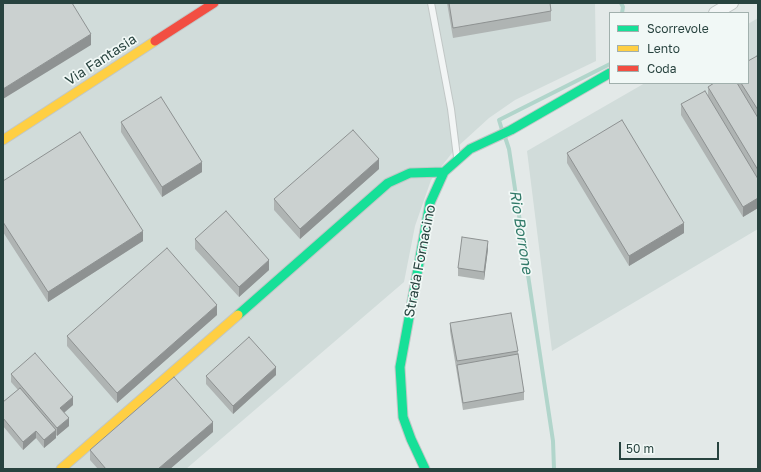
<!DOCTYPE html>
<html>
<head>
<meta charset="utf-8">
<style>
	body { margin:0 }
	#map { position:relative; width:761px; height:472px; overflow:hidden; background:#e3e9e8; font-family:"Golos Text",sans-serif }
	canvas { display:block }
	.frame { position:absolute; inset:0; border:4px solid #28433f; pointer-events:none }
	.legend { position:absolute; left:609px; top:12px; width:140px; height:72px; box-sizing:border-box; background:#f1f8f6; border:1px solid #a1b0ad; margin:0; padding:5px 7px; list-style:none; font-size:12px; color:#28433f }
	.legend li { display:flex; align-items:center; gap:8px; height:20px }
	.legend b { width:20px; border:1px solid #a1b0ad }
	.scale { position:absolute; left:619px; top:442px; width:100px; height:18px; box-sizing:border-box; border:2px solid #28433f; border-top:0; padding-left:5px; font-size:12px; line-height:14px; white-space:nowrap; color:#28433f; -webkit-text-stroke:3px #f1f8f6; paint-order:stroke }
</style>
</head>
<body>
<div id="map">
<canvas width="761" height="472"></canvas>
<div class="frame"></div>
<ul class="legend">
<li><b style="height:5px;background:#16e098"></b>Scorrevole</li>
<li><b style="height:5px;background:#ffcf43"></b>Lento</li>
<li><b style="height:5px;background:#f24e42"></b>Coda</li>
</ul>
<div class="scale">50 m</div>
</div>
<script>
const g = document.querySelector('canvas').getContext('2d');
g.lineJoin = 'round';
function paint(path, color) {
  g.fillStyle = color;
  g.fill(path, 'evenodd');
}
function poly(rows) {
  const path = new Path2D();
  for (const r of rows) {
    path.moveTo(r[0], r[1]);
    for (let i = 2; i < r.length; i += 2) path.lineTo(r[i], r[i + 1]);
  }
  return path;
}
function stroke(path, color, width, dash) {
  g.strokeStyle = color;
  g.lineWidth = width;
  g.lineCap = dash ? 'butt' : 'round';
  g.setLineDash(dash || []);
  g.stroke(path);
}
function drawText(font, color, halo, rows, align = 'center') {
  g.font = font + ' "Golos Text",sans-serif';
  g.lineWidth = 3.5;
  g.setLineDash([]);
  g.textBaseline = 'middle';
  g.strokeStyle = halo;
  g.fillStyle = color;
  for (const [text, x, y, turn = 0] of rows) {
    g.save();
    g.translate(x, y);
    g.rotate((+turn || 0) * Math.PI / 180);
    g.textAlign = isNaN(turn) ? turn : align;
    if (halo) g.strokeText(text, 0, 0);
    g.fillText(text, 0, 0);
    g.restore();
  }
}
const built = poly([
	[3,3,595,3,596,61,515,100,489,118,455,149,431,180,415,226,404,282,186,469,3,469],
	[758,18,758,229,552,351,527,151,645,83,748,83,748,24]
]);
const stream = poly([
	[621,3,623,7,622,13],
	[502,130,499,120,610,64],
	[505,137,509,149,553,441,554,469]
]);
const lane = poly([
	[431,3,451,109,457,157]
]);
const street = poly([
	[715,13,732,3]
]);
const fast = poly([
	[238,315,388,183,410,173,444,172],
	[425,469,411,439,403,417,400,367,430,203,444,172,470,149,511,130,610,73]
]);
const slow = poly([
	[3,140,155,41],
	[61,469,238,315]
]);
const jam = poly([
	[155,41,214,3]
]);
const wall = poly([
	[447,3,550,3,551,11,551,21,453,38],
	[758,59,758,208,743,217,681,115,681,104,708,96,708,87,714,83,748,83],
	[121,122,202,172,162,197,121,132],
	[567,153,684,233,629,266,567,163],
	[379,169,300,239,274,210,274,199],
	[3,181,143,241,48,302,3,232],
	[195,239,269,270,239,297,195,249],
	[488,249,484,280,458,276,458,268],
	[217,315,117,403,67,346,67,336],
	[450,323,518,351,518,354,524,392,524,400,463,410,450,331],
	[11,374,73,405,64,413,69,426,57,436,56,435,56,438,44,448,36,438,23,450,3,426,3,402,18,390,11,382],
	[276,375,233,414,206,384,206,376],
	[213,432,170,469,98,469,90,460,90,450]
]);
const shadedWall = poly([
	[91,34,91,45,3,99,3,89],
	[379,159,379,169,300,239,300,229],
	[202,162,202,172,162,197,162,187],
	[758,198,758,208,743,217,743,207],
	[684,223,684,233,629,266,629,256],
	[143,231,143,241,48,302,48,292],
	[488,241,488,249,484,280,484,272],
	[269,260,269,270,239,297,239,287],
	[217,305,217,315,117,403,117,393],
	[276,367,276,375,233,414,233,406],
	[73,397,73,405,60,416,60,408],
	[69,418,69,426,57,436,57,428],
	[213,422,213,432,170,469,158,469],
	[56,430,56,438,44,448,44,440],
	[36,431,36,438,23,450,23,442]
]);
const building = poly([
	[3,3,72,3,91,34,3,89,3,3],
	[449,3,550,3,551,11,453,28,449,3],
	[757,56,758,59,758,110,741,83,748,83,748,61,757,56],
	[714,83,737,83,758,118,758,170,708,87,714,83],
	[705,91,758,179,758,198,743,207,681,104,705,91],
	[161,97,202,162,162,187,121,122,161,97],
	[622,120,684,223,629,256,567,153,622,120],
	[353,130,379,159,300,229,274,199,353,130],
	[80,132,143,231,48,292,3,222,3,181,80,132],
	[226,211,269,260,239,287,195,239,226,211],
	[462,237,488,241,484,272,458,268,462,237],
	[167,248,217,305,117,393,67,336,167,248],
	[511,313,518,351,457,361,450,323,511,313],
	[249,337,276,367,233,406,206,376,249,337],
	[35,353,73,397,60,408,69,418,57,428,11,374,35,353],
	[518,354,524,392,463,403,457,365,518,354],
	[174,377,213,422,158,469,106,469,90,450,174,377],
	[20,388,56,430,44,440,36,431,23,442,3,418,3,402,20,388]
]);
const streetNames = [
	["Via Fantasia",101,60,-33],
	["Strada Fornacino",420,261,-79]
];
const waterNames = [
	["Rio Borrone",521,232,81]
];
paint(built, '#d1dcda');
stroke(stream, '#b1d5cb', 4);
stroke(lane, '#c1c7c6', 8);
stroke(street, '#c1c7c6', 14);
stroke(fast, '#c1c7c6', 11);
stroke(slow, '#c1c7c6', 11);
stroke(jam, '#c1c7c6', 11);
stroke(lane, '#f2f5f5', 6);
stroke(street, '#f2f5f5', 12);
stroke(fast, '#16e098', 9);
stroke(slow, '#ffcf43', 9);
stroke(jam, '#f24e42', 9);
paint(wall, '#afb4b3');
paint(shadedWall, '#8e9292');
paint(building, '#cbd1d0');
stroke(building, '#8e9292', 1);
drawText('14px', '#28433f', '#f1f8f6', streetNames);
drawText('italic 15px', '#307968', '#f1f8f6', waterNames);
</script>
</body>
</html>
